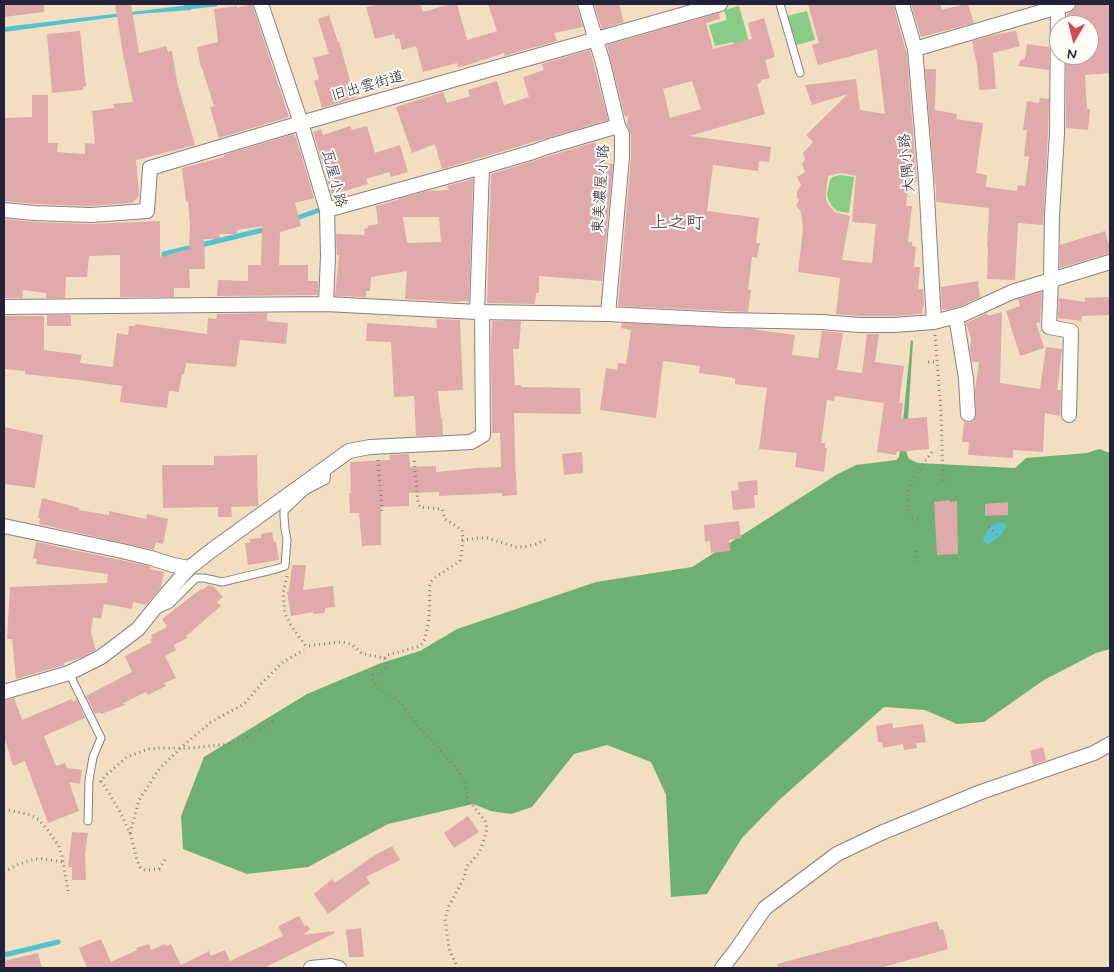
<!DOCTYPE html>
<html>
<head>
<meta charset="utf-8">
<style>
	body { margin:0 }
	#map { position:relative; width:1114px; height:972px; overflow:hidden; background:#f2dfc1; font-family:Mynerve,sans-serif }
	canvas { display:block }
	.frame { position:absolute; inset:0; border:5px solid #22223b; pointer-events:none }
	.north { position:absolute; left:1049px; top:15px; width:50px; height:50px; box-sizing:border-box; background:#fdfcf7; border:1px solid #a5a5ac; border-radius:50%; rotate:188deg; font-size:14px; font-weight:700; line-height:20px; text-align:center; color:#22223b }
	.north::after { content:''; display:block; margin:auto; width:18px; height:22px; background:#d1495b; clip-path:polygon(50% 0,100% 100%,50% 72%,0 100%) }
</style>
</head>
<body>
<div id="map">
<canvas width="1114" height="972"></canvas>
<div class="frame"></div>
<div class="north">N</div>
</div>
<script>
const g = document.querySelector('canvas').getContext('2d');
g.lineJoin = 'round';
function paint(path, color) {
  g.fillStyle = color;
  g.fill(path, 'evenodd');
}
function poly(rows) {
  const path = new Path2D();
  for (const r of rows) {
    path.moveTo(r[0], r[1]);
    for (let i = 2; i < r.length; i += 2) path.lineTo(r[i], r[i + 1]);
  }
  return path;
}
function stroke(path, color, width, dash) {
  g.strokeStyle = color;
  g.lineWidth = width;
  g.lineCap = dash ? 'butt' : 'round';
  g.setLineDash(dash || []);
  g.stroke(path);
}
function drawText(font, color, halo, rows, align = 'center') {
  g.font = font + ' Mynerve,"Klee One",sans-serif';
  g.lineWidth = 4;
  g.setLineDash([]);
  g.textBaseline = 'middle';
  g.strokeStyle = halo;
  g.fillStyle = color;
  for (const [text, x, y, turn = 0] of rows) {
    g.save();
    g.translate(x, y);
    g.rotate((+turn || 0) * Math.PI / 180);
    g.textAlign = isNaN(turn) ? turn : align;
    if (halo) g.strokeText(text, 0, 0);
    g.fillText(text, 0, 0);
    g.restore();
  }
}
const green = poly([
	[739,6,754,60,739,64,733,42,715,46,709,25,727,20,724,10],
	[807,11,815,40,796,45,787,16],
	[840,175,854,177,849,213,837,211,832,206,828,199,827,194,830,180,833,177]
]);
const forest = poly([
	[911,340,913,341,906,451,909,459,918,463,1015,468,1026,458,1087,453,1099,449,1110,453,1110,649,1096,653,1044,680,984,722,957,724,925,710,884,707,778,801,742,838,707,894,671,897,666,795,651,762,607,745,574,754,532,807,511,814,491,811,473,804,388,824,308,867,247,874,183,849,181,816,204,757,307,694,381,663,420,651,457,629,596,582,692,567,836,475,856,465,896,460,899,457,900,452]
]);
const water = poly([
	[190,5,191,10,138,14,4,32,4,27],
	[999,522,1004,523,1006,524,1007,526,1000,536,988,545,984,542,983,538,991,526]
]);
const stream = poly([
	[186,7,215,4],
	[294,219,322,209,320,205],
	[164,262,164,254,267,229],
	[4,955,58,942]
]);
const building = poly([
	[4,4,44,4,44,12,4,17],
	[115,4,131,4,139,53,166,46,168,52,172,51,177,82,195,145,136,160,139,196,132,203,91,206,35,204,4,201,4,125,5,125,5,118,32,117,32,95,48,95,48,143,58,143,57,152,85,154,85,143,95,144,92,111,114,108,113,104,133,102,123,54],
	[252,4,289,117,219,138,210,107,214,106,202,68,201,68,197,47,218,42,214,9,237,6,237,8],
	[379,4,420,4,423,12,451,4,457,4,467,40,497,31,488,4,576,4,583,27,554,33,557,41,537,47,537,46,505,56,504,53,461,67,458,67,457,63,423,72,416,46,402,50,399,38,396,39,394,34,375,39,366,7],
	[594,4,619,4,624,22,602,29],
	[808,4,893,4,907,55,917,182,909,181,906,206,912,206,908,242,912,242,912,246,916,247,914,267,920,267,918,290,923,289,924,307,923,306,922,314,894,316,860,316,836,314,840,278,798,272,803,229,801,212,796,206,799,200,797,198,797,191,801,185,797,177,805,172,802,164,805,159,803,153,813,142,806,135,848,94,812,105,805,85,856,79,860,110,885,114,877,49,818,65,812,45,819,43],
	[840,173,856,176,852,222,876,224,872,263,842,260,850,216,835,212,830,207,826,200,826,193,828,176],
	[911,4,940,4,942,10,965,4,968,4,974,23,921,37],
	[1077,4,1110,4,1110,73,1085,75,1087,109,1090,109,1088,130,1066,128,1066,57,1089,55,1089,20,1067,25,1067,14,1074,10],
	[719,13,720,19,706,23,713,49,752,39,748,23,764,18,775,57,765,60,770,78,761,80,762,82,757,84,765,114,690,136,771,147,769,162,759,161,758,171,713,165,707,211,759,218,756,243,760,243,757,258,752,257,748,290,751,290,748,312,618,306,631,158,631,134,627,125,628,116,625,117,607,45],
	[692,81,701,109,670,118,663,89],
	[329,15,338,42,339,41,355,98,322,108,314,81,319,79,313,58,329,54,318,19],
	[80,31,86,86,83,87,83,90,52,93,47,34],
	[1016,31,1020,46,993,53,996,89,979,90,977,65,972,41,994,35],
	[1027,44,1049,47,1049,70,1019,66,1020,60,1025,59],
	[590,50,608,120,442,169,435,144,412,153,396,107,443,92,447,103,470,96,468,90,497,81,504,105,529,97,523,77,544,70,542,64],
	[925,69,936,69,935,110,957,114,956,119,983,123,976,173,987,175,986,187,1017,191,1018,185,1025,186,1029,157,1024,156,1027,130,1023,130,1027,101,1039,103,1040,98,1049,99,1048,133,1043,225,1018,223,1015,280,987,279,988,247,987,247,989,208,936,202,936,185,935,184],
	[350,126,352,130,367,126,375,153,400,145,408,172,391,177,389,172,366,179,368,184,341,192,342,197,333,199,313,132,321,129,323,135],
	[294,134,295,137,296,137,314,198,295,203,301,226,280,232,279,265,308,265,308,281,318,281,318,295,217,296,218,280,248,281,248,265,261,265,262,226,237,230,237,234,219,234,220,239,204,239,205,269,189,269,190,288,174,288,174,297,120,297,120,255,89,256,87,277,66,277,65,298,46,298,46,293,23,290,22,298,4,298,4,219,34,222,91,224,160,221,160,257,189,249,190,224,188,201,186,202,182,168,224,157,224,155],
	[595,142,601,163,613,164,602,281,539,276,539,293,536,293,535,304,487,303,491,174],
	[473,179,469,301,460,301,460,302,405,299,407,271,371,277,370,291,366,291,366,297,335,296,339,255,337,255,336,234,365,235,364,229,368,228,367,226,378,224,376,206,398,200,398,199,427,191,449,190,447,186],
	[403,217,439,217,441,242,407,243],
	[1105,231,1110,248,1110,253,1060,268,1060,245],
	[978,281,980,297,961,306,946,310,942,309,941,287],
	[1042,292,1040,322,1036,323,1044,348,1020,356,1006,311,1020,306,1018,299],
	[1110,297,1110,315,1082,316,1081,321,1058,318,1059,298,1085,302,1085,298],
	[1002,312,1000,383,1040,389,1046,347,1062,349,1057,390,1061,390,1060,416,1045,413,1043,452,1013,450,1013,458,968,455,969,442,962,442,964,422,969,423,973,421,976,417,975,390,979,362,972,362,970,350,971,338,966,323,987,313,988,316],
	[267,313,267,321,288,323,286,344,240,340,236,367,186,363,184,374,182,374,179,392,169,391,167,408,120,402,122,386,79,380,25,374,25,371,4,369,4,316,44,316,44,350,82,355,80,363,113,367,117,333,128,335,129,326,135,326,135,324,207,334,208,318,216,319,217,314],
	[47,315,71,315,71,326,47,326],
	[436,319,460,320,463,390,438,391,441,419,442,419,443,435,416,436,414,396,394,397,391,342,366,341,367,323,437,328],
	[492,321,521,321,519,349,513,349,515,385,520,385,522,387,580,388,581,414,514,413,515,456,517,495,502,496,502,493,439,496,439,492,409,493,409,506,381,507,381,545,362,546,359,513,350,513,349,493,351,493,350,462,390,460,389,455,409,454,410,467,436,466,436,472,477,468,501,467,500,433,492,433,491,343],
	[622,323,751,329,795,335,792,355,818,358,822,331,843,333,837,370,862,373,867,334,879,334,875,362,904,366,899,403,903,403,901,419,927,417,929,449,896,452,896,455,877,452,884,403,835,396,834,401,827,400,821,443,825,443,825,448,827,448,824,472,795,467,797,453,759,449,767,388,735,384,735,378,699,373,700,366,663,361,656,418,600,410,606,368,617,370,618,363,626,364,631,330,621,328],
	[4,427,43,435,35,488,4,484],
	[582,452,583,473,564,475,562,454],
	[257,455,258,506,231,507,232,517,218,517,218,507,163,508,162,465,214,465,214,456],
	[757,480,758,495,754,495,755,508,733,510,731,491,739,490,738,482],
	[42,498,79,508,79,510,109,515,109,511,146,519,147,514,168,519,163,544,156,542,154,550,39,524,40,518,38,518],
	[950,500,950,502,957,501,958,554,937,555,934,502],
	[1008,502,1008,515,985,516,985,504],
	[739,521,741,538,729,540,730,551,711,553,710,541,705,542,704,525],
	[272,532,274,542,276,542,279,560,248,565,245,543,250,543,250,539,261,538,261,534],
	[36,542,120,560,149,566,151,567,150,569,164,572,161,587,146,605,133,602,132,609,104,604,101,619,93,617,91,633,96,650,80,658,64,663,64,665,16,679,12,639,7,639,10,587,107,583,108,574,36,564,37,559,33,558],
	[292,565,306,565,303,590,333,586,335,607,325,608,325,613,313,614,313,612,291,616,287,592,289,591],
	[209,585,213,586,223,597,217,602,221,606,186,636,187,638,174,645,176,650,165,656,176,678,164,683,166,686,148,695,146,692,123,703,125,705,101,714,100,712,95,714,86,696,132,672,125,656,152,642,150,639,153,638,151,635,167,627,162,619,201,589,202,590],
	[14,698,22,720,72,699,73,702,77,700,85,718,44,736,56,766,65,763,67,768,82,770,80,784,69,782,79,811,48,823,25,761,13,766,4,736,4,701],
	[892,723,893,728,923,724,926,742,916,743,917,748,904,750,903,744,883,748,882,742,878,742,876,726],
	[1043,747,1046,760,1033,765,1030,751],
	[468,816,479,832,454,848,444,833],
	[72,832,88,833,85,853,86,880,72,880,72,867,68,867],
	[392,846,400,860,366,877,370,883,328,914,314,894,332,879,335,883,375,855],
	[299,916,305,926,307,925,310,929,303,935,334,931,335,933,264,968,87,968,79,948,101,939,111,962,137,950,136,948,149,944,151,950,165,944,166,946,171,944,181,965,209,951,211,956,225,950,230,961,283,936,278,926],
	[937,921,940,930,943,929,948,949,880,968,778,968,777,964],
	[361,928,364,957,349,957,346,930],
	[38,953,42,968,4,968,4,961]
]);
const path = poly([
	[935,335,941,411,943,484],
	[928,362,937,362],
	[378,460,382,512],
	[918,519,911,518,908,512,908,492,912,479,932,452],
	[989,527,1000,538],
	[462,540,479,538,487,538,516,547,524,547,536,544,547,539],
	[915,562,916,550],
	[287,576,283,593,285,614,292,627,306,646,342,642,351,644,363,654,385,658,387,655,417,647,423,643,425,639,429,619,430,586,432,581,437,576,460,561,461,557,463,539,462,530,445,519,442,509,420,507,418,504,414,458],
	[385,658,386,668,384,671,373,675,372,677,373,681,381,691,396,699,404,707,412,720,454,765,461,775,465,783,468,800,471,803,485,821,487,829,480,852,467,866,464,878,448,908,445,919,449,949,458,968],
	[101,781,109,793,120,812,130,833,137,860,140,867,145,870,159,869,166,858],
	[100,782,105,776,127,757,148,749,159,748,190,748,230,744,233,742,242,741,273,721],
	[4,809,31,815,39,820,47,829,59,846,62,856,68,891],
	[130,833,139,800,160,768,185,744,211,722,244,704,263,682,283,662,304,650],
	[4,872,19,864,33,859,42,859,64,862]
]);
const lane = poly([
	[780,4,800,73],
	[157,610,170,604,196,578,204,578,222,582,276,569,285,566,287,540,285,529,284,516,284,511,305,491,326,480,327,467],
	[69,673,101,738,93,757,89,780,88,821]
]);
const street = poly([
	[261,4,301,123,327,210,328,256,326,304],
	[585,4,603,63,618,126,622,134,622,157,608,314],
	[902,4,915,49,926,179,934,322],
	[1058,7,1057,133,1052,215,1051,280,1049,327,1071,331,1069,415],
	[915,49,1068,4],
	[4,210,34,213,91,215,147,211,150,168,301,123,720,4],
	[327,210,482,167],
	[4,307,326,304,477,312,608,314,726,320,821,322,860,325,894,325,934,322,964,314,1012,292,1110,262],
	[477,312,482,167,533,152,550,146,618,126],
	[956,316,966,379,968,414],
	[4,526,122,551,151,558,173,565,189,568,212,550,349,451,370,447,471,442,483,435,482,312],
	[4,692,69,673,101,657,138,629,162,599,189,568],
	[311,968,331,966,339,968],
	[722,968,736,950,765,908,837,854,881,833,981,792,1094,753,1110,744]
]);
const streetNames = [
	["旧出雲街道",368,87,-16],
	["大隅小路",908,163,-95],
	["瓦屋小路",333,179,75],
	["東美濃屋小路",602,189,-86]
];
const quarterNames = [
	["上之町",677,224]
];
paint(green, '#88cc86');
paint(forest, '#6eb073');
paint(water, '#55c2ce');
stroke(stream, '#55c2ce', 5);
paint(building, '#dfaaa9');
stroke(lane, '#8a807e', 9);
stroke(street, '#8a807e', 16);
stroke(path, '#8a807e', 3, [1, 4]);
stroke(lane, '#fff', 7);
stroke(street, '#fff', 14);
drawText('15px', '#22223b', '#fdfcf7', streetNames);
drawText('bold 18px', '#645262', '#fdfcf7', quarterNames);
</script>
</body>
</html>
